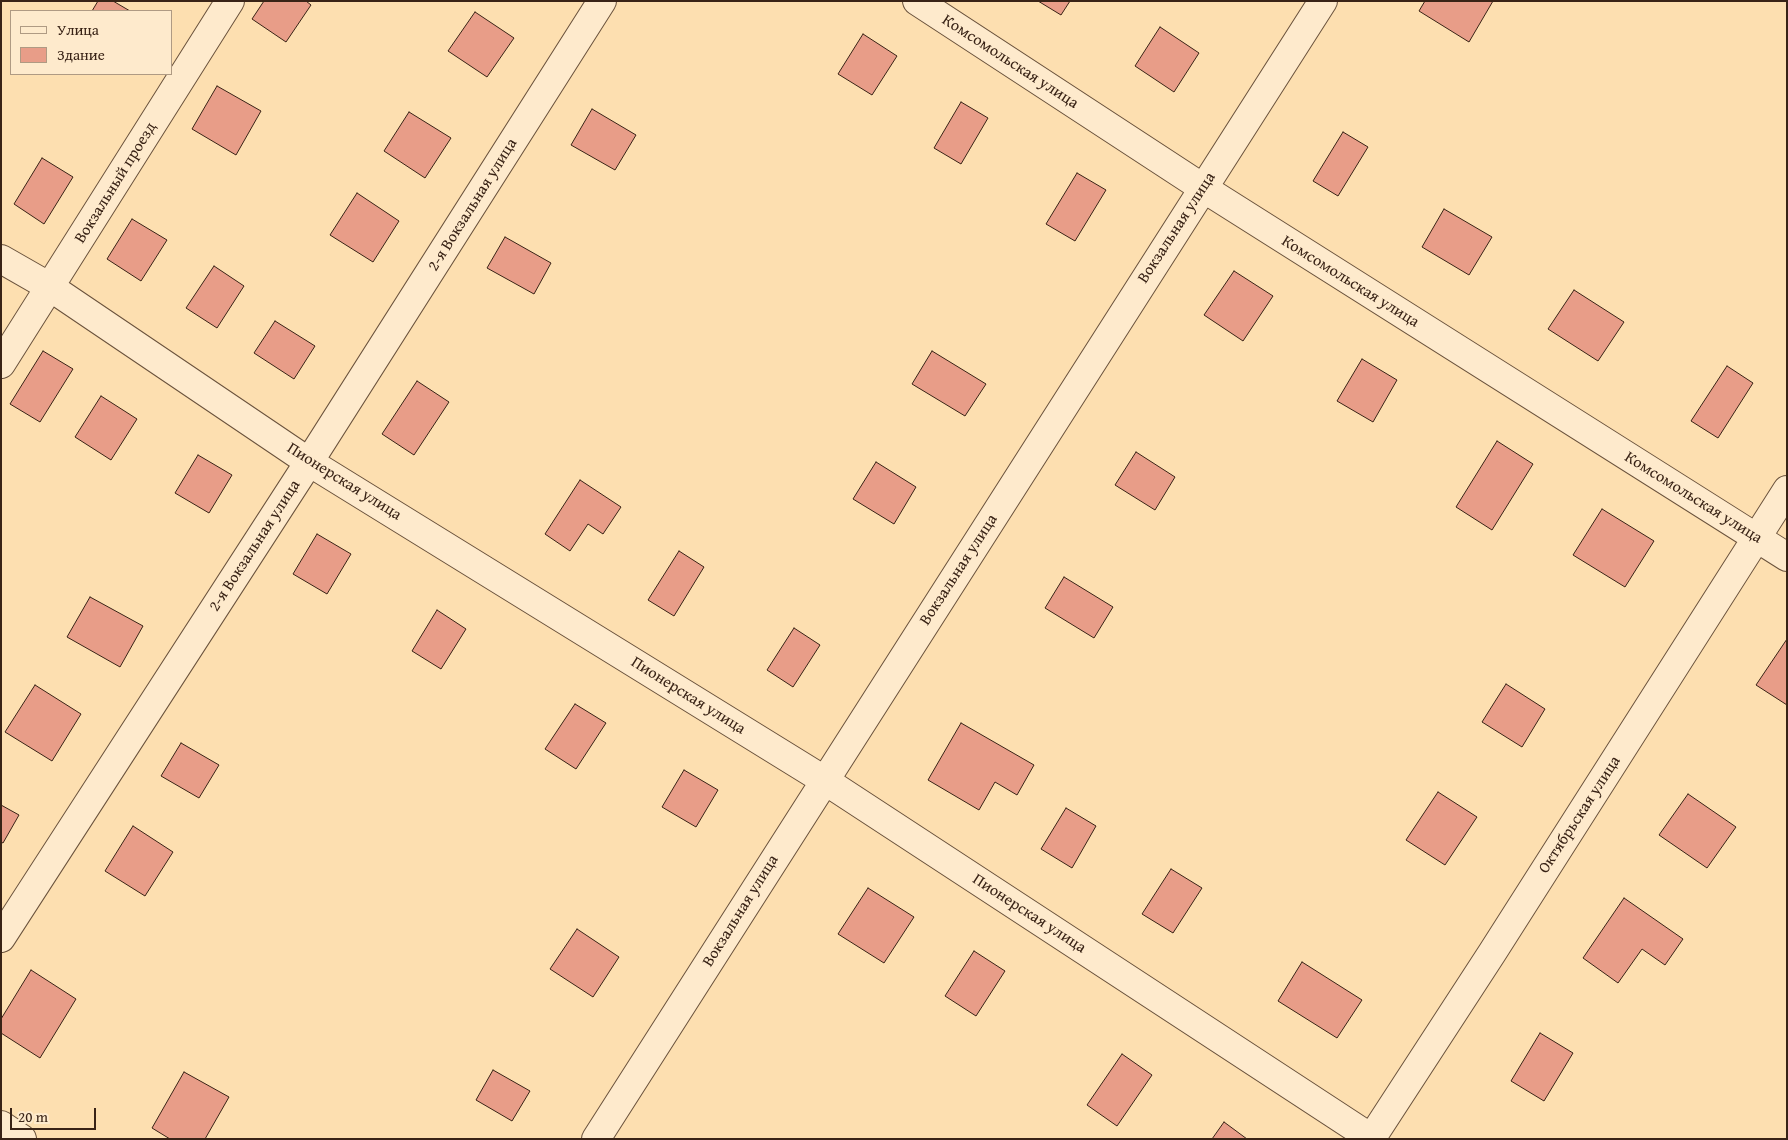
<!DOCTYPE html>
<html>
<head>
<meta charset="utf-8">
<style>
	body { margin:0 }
	#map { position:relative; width:1788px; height:1140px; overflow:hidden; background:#fddfb0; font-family:"Gentium Book Plus",serif }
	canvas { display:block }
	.frame { position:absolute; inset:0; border:2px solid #392316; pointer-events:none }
	.legend { position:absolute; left:10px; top:10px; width:162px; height:65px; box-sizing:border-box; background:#feeacc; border:1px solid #af9a83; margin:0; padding:6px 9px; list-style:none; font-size:15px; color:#392316 }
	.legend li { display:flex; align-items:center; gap:10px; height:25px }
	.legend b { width:25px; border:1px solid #af9a83 }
	.scale { position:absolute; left:10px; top:1108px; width:86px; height:22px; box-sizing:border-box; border:2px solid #392316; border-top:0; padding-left:6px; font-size:15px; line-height:18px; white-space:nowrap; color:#392316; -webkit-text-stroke:4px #feeacc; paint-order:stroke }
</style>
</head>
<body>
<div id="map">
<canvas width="1788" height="1140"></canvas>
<div class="frame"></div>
<ul class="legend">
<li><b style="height:6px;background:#feeacc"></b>Улица</li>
<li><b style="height:14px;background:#e89d88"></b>Здание</li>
</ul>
<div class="scale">20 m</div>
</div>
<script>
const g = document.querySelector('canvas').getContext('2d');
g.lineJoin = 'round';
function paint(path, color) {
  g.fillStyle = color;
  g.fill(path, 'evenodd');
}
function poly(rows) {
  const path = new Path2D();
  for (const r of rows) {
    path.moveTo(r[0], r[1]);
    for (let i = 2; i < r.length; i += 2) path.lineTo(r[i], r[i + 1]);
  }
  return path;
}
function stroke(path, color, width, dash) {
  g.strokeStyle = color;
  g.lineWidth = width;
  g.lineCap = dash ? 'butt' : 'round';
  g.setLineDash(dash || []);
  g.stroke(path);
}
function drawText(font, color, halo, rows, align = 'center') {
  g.font = font + ' "Gentium Book Plus",serif';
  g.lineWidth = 4;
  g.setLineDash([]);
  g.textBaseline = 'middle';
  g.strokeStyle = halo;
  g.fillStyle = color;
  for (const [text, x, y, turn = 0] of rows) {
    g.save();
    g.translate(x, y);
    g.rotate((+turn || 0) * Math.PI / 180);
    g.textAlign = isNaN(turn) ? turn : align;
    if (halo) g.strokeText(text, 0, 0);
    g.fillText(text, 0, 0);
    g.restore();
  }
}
const building = poly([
	[98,1,113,1,130,11,92,11,98,1],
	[264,1,306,1,311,5,286,42,252,19,264,1],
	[1038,1,1070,1,1061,15,1038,1],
	[1425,1,1493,1,1469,42,1419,11,1425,1],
	[475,12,514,38,487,77,448,51,475,12],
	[1160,27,1199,53,1174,92,1135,66,1160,27],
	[863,34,897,56,872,95,838,74,863,34],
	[217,86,261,111,236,155,192,129,217,86],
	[961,102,988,118,961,164,934,148,961,102],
	[592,109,636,135,615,170,571,145,592,109],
	[409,112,451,138,425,178,384,151,409,112],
	[1343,132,1368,147,1338,196,1313,181,1343,132],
	[42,158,73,177,44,224,14,204,42,158],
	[1077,173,1106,190,1075,241,1046,224,1077,173],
	[357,193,399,221,373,262,330,235,357,193],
	[1444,209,1492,237,1469,275,1422,247,1444,209],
	[132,219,167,240,141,281,107,259,132,219],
	[505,237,551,263,534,294,487,268,505,237],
	[214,266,244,286,217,328,186,308,214,266],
	[1234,271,1273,296,1243,341,1204,315,1234,271],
	[1574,290,1624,322,1598,361,1548,329,1574,290],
	[275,321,315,346,294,379,254,353,275,321],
	[43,351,73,369,40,422,10,404,43,351],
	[932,351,986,384,965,416,912,384,932,351],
	[1362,359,1397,380,1373,422,1337,401,1362,359],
	[1727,366,1753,383,1718,438,1691,421,1727,366],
	[417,381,449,402,414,455,382,434,417,381],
	[101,396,137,419,111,460,75,437,101,396],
	[1497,441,1533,464,1492,530,1456,507,1497,441],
	[1136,452,1175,477,1155,510,1115,485,1136,452],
	[198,455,232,475,209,513,175,493,198,455],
	[876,462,916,487,894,524,853,499,876,462],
	[580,480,621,507,603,534,588,524,570,551,545,534,580,480],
	[1602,509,1654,541,1625,587,1573,555,1602,509],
	[317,534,351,554,327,594,293,574,317,534],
	[679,551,704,567,674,616,648,600,679,551],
	[1064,577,1113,607,1094,638,1045,608,1064,577],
	[90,597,143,626,120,667,67,637,90,597],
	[437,610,466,629,441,669,412,651,437,610],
	[794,628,820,645,793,687,767,670,794,628],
	[1787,639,1787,705,1756,685,1787,639],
	[1506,684,1545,709,1522,747,1482,722,1506,684],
	[35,685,81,714,52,761,5,732,35,685],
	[575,704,606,723,576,769,545,749,575,704],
	[961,723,1034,765,1017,795,995,782,979,810,928,780,961,723],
	[181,743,219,765,199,798,161,776,181,743],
	[684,770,718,790,696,827,662,807,684,770],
	[1438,792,1477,817,1445,865,1406,840,1438,792],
	[1688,794,1736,827,1707,868,1659,835,1688,794],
	[1,805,19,815,3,843,1,842,1,805],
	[1066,808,1096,826,1072,868,1041,849,1066,808],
	[133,826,173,852,145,896,105,871,133,826],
	[1171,869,1202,888,1173,933,1142,914,1171,869],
	[868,888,914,917,884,963,838,934,868,888],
	[1624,898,1683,939,1665,965,1642,949,1618,983,1583,958,1624,898],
	[577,929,619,957,593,997,550,969,577,929],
	[974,951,1005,971,976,1016,945,996,974,951],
	[1302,962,1362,1000,1337,1038,1278,1001,1302,962],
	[31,970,76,999,40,1058,1,1033,1,1019,31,970],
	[1540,1033,1573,1053,1544,1101,1511,1081,1540,1033],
	[1122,1054,1152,1075,1117,1126,1087,1105,1122,1054],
	[493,1070,530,1091,512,1121,476,1100,493,1070],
	[184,1072,229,1097,205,1139,170,1139,152,1128,184,1072],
	[1224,1122,1247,1139,1212,1139,1224,1122]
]);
const street = poly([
	[917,1,1203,188,1787,557],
	[1,259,50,287,309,462,824,780,1371,1138],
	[1,364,230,1],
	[1,938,309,462,602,1],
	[1,1125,22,1139],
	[596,1139,1323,1],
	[1371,1139,1492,953,1787,490]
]);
const streetNames = [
	["Комсомольская улица",1010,62,33],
	["Вокзальный проезд",116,183,-58],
	["2-я Вокзальная улица",473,205,-58],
	["Вокзальная улица",1177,228,-57],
	["Комсомольская улица",1350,282,32],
	["Пионерская улица",344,482,32],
	["Комсомольская улица",1693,498,32],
	["2-я Вокзальная улица",255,546,-57],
	["Вокзальная улица",959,570,-57],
	["Пионерская улица",688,696,32],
	["Октябрьская улица",1580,815,-57],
	["Вокзальная улица",741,911,-58],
	["Пионерская улица",1029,914,33]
];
paint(building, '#e89d88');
stroke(building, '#392316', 1);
stroke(street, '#6a523c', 30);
stroke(street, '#feeacc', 28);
drawText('16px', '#392316', '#feeacc', streetNames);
</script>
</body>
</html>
